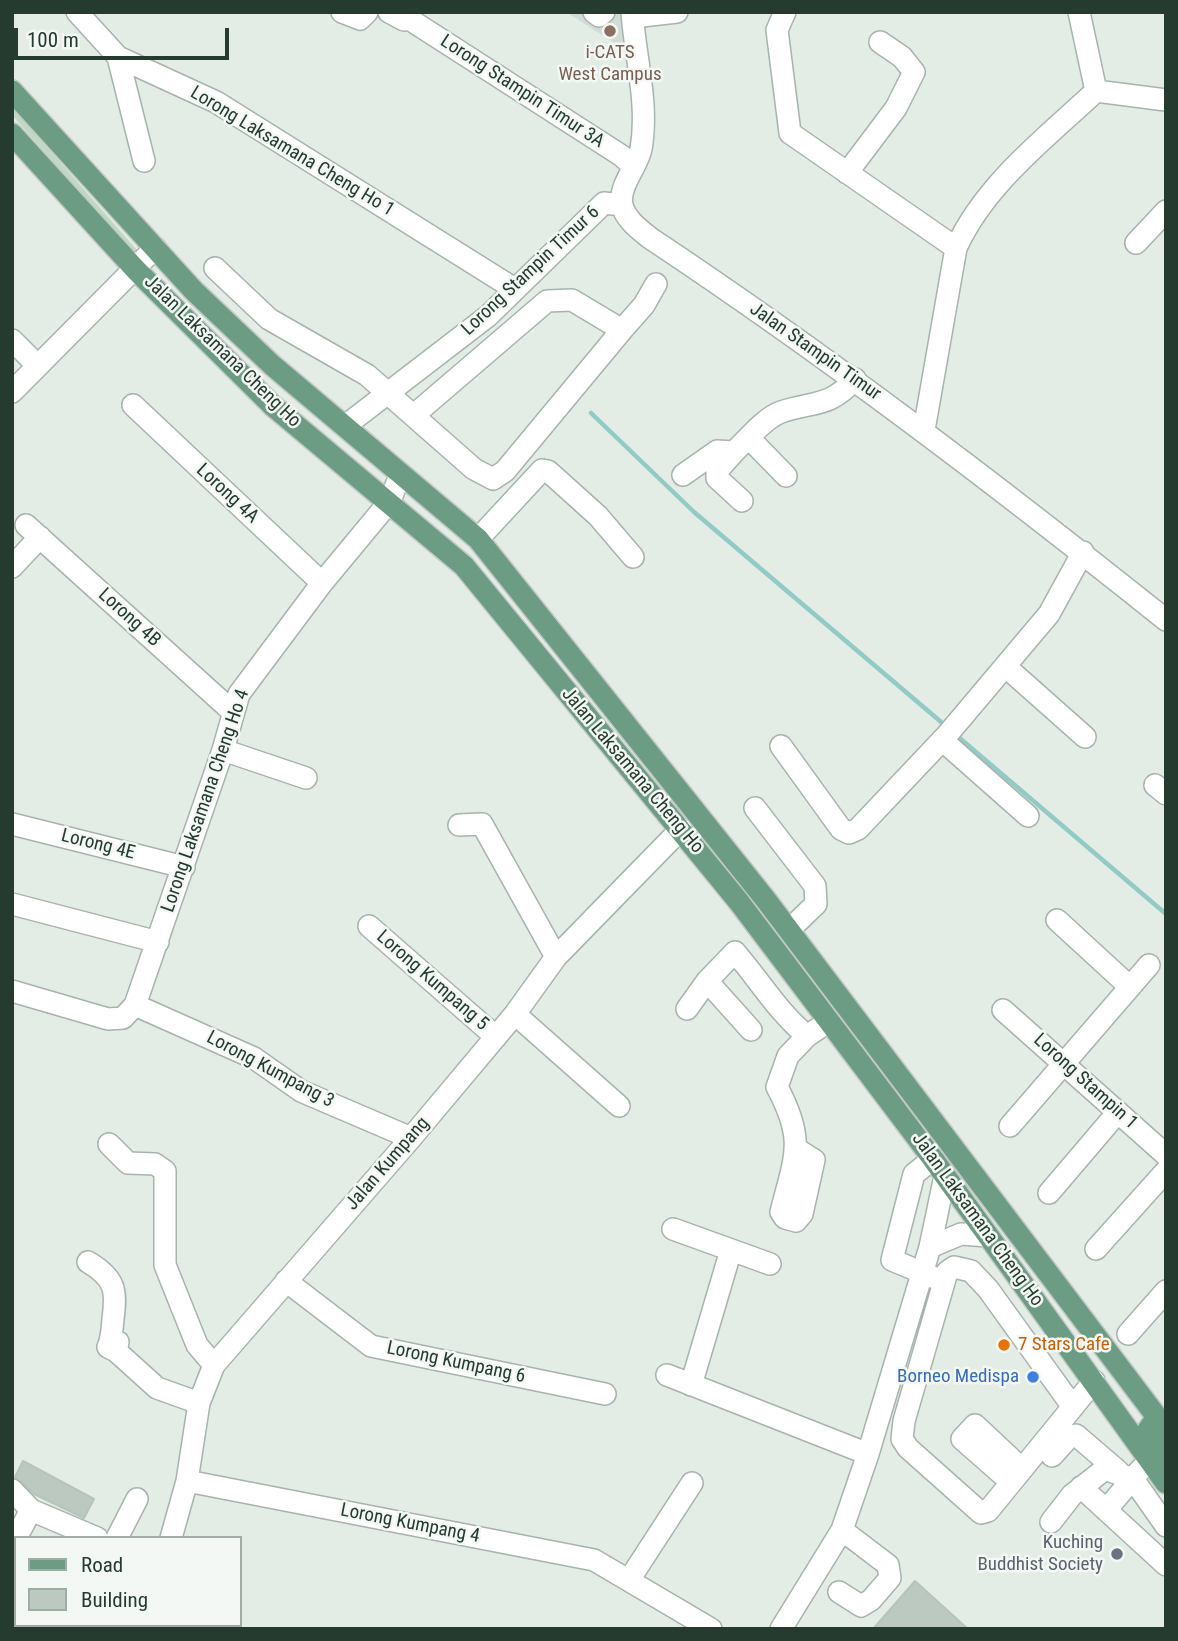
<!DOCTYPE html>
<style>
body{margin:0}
#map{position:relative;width:1178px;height:1641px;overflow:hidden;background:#e4ece6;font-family:"Roboto Condensed",sans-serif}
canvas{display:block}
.frame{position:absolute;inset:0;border:14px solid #253b30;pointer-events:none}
.legend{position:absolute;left:14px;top:1536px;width:228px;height:91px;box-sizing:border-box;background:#f4f8f5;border:2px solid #a1aca6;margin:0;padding:9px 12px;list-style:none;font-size:21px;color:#253b30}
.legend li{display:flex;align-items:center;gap:14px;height:35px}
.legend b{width:35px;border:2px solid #a1aca6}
.scale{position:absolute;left:14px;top:28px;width:215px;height:32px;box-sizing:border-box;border:4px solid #253b30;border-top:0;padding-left:9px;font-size:21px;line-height:24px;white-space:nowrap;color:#253b30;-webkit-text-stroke:5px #f4f8f5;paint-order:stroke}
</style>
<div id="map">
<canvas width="1178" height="1641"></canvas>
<div class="frame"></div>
<ul class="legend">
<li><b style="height:9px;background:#6d9c85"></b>Road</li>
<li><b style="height:19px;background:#bcc9c1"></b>Building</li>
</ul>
<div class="scale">100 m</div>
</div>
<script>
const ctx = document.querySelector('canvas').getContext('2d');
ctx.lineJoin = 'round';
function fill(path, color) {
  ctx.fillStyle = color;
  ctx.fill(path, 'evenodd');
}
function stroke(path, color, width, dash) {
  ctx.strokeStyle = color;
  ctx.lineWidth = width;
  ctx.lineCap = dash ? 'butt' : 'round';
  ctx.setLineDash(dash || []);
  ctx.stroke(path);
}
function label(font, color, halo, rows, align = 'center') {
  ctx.font = font + ' "Roboto Condensed",sans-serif';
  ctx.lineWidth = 5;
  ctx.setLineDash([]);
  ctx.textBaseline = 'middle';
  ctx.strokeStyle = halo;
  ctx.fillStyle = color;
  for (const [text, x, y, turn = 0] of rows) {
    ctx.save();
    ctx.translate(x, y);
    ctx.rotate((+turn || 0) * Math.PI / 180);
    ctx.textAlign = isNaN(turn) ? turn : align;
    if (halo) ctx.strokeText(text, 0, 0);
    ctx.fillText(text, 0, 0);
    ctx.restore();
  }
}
fill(new Path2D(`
 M566,12H621L626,50Z`), '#d2dbd5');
fill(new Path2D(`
 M12,107L144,258L139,260L12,115Z`), '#bfdac0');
stroke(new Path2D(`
 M591,413L694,512L947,727
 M956,735L1166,914`), '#92cac5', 4.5);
const building = new Path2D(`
 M23,1461L94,1499L84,1518L34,1494L15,1477Z
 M915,1581L968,1629H873Z`);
fill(building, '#bcc9c1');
stroke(building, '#b7c4bb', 2);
const minor = new Path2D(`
 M77,12L118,57L216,102L513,288
 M342,12L360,19L367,12
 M389,12L404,20L409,19L622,156L634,167
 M594,12L599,16L604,12
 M632,12C635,57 649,104 641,149C638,166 618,186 622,205C625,219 640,230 650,238C829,357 998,486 1166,620
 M785,12L777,30L790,133L956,248
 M1079,12L1096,91
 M633,17L677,12
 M118,57L144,161
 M1096,91L1166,100
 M847,173L896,108L914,72L902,57L880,42
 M1136,243L1166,211
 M215,268L269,319L367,375L474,469L493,479L505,471L622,330
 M12,340L37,365
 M12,392L155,248
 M133,405L322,583
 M414,415L547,301L572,300L622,330L644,305L656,284
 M345,426L488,316L604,203L622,205
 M924,430L956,248C985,184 1046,138 1096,91
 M749,438L786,476
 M734,452L717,471V478L742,501
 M683,475L717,451L734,452C746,441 764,418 781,412C814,401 829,408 855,379
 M26,525L233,712
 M478,539L542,470L548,471L598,516L633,557
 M12,567L40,537
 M1005,666L1085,737
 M942,740L1028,816
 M781,746L841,829L849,833L858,829L947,735L1049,614L1083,552
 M223,750L306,778
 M1155,785L1166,794
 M755,808L815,886L816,904L789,930
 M12,824L184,867
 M459,825L482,824L556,957
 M12,904L158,942
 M1057,920L1130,987
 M369,926L496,1037
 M707,981L751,1030
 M12,991L108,1019L123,1018L135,1005L223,750L239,694L322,583L390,501L400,475
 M135,1005L254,1058L301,1091L411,1138
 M687,1009L707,981L735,952C759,980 778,1012 807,1036L819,1028
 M1003,1010L1166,1155
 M515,1014L619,1106
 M1010,1126L1149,965
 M109,1144L128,1163L155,1164L165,1171V1265L197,1345L214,1365
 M798,1150L814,1160L802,1214L796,1221L785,1218L781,1212C795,1156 806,1141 777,1087L788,1056L807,1036
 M933,1159L914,1174L892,1260L935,1278
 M1049,1193L1118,1112
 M673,1229L770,1264
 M930,1247L961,1234L988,1236
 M1096,1249L1166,1171
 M88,1262C115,1278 117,1290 113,1319C112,1329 112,1338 108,1347L116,1351L118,1342L111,1341
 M286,1281L371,1346L605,1394
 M1128,1334L1166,1291
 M116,1351L157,1388L199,1403
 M667,1375L868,1454L842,1530L781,1629
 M691,1385L731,1250
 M1073,1407L988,1289L971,1271L954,1267L947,1272L904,1421L902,1439L908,1448L981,1513L988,1511L1094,1381
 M868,1454L930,1247L945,1176
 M1052,1456L1070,1436L1076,1435L1118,1471
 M187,1481L594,1560L711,1629
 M1011,1482L962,1439L975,1425L1022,1469
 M1081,1487L1166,1565
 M12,1490L31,1510L97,1538
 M1106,1510L1141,1469
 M1051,1522L1072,1495L1105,1469L1133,1479L1166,1526
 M117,1538L137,1499
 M171,1538L187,1481L199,1403L214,1365L411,1138L515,1014L556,957L681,829
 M15,1540L31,1510
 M629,1580L692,1483
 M839,1592L861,1606L871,1600L890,1578L888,1565L842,1530
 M12,1624L22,1629
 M89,1629L90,1625
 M153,1629L154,1625`);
const major = new Path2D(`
 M12,91L194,291L272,365L478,539L766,900L1166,1429
 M12,134L136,270L273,406L464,566L739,902L933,1159L1166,1483
 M1157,1417L1148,1430L1166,1459`);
stroke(minor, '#a7b3ac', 24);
stroke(major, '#c2c8c5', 24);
stroke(minor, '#fff', 21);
stroke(major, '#6d9c85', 21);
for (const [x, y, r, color] of [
 [610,31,7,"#8d6e63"],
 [1004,1345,7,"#e8710a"],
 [1033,1377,7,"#3f7fe0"],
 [1117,1554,7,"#6b7280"]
]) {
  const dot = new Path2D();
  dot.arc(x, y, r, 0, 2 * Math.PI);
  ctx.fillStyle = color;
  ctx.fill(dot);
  stroke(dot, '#f4f8f5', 2.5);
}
label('19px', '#785e54', '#f4f8f5', [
 ["i-CATS",610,53],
 ["West Campus",610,75]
]);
label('19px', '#253b30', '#f4f8f5', [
 ["Lorong Stampin Timur 3A",522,92,33],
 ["Lorong Laksamana Cheng Ho 1",292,152,31],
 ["Lorong Stampin Timur 6",531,271,-43],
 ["Jalan Laksamana Cheng Ho",222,352,44],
 ["Jalan Stampin Timur",815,352,35],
 ["Lorong 4A",227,494,43],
 ["Lorong 4B",129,618,42],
 ["Jalan Laksamana Cheng Ho",632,771,50],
 ["Lorong Laksamana Cheng Ho 4",206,801,-71],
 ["Lorong 4E",98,845,14],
 ["Lorong Kumpang 5",432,981,41],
 ["Lorong Kumpang 3",270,1070,28],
 ["Lorong Stampin 1",1085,1082,42],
 ["Jalan Kumpang",388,1164,-49],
 ["Jalan Laksamana Cheng Ho",977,1220,54],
 ["Lorong Kumpang 6",456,1363,12],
 ["Lorong Kumpang 4",410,1524,11]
]);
label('19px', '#c56008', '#f4f8f5', [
 ["7 Stars Cafe",1018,1345]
], 'left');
label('19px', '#366cbe', '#f4f8f5', [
 ["Borneo Medispa",1019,1377]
], 'right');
label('19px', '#5b616d', '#f4f8f5', [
 ["Kuching",1103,1543],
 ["Buddhist Society",1103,1565]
], 'right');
</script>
